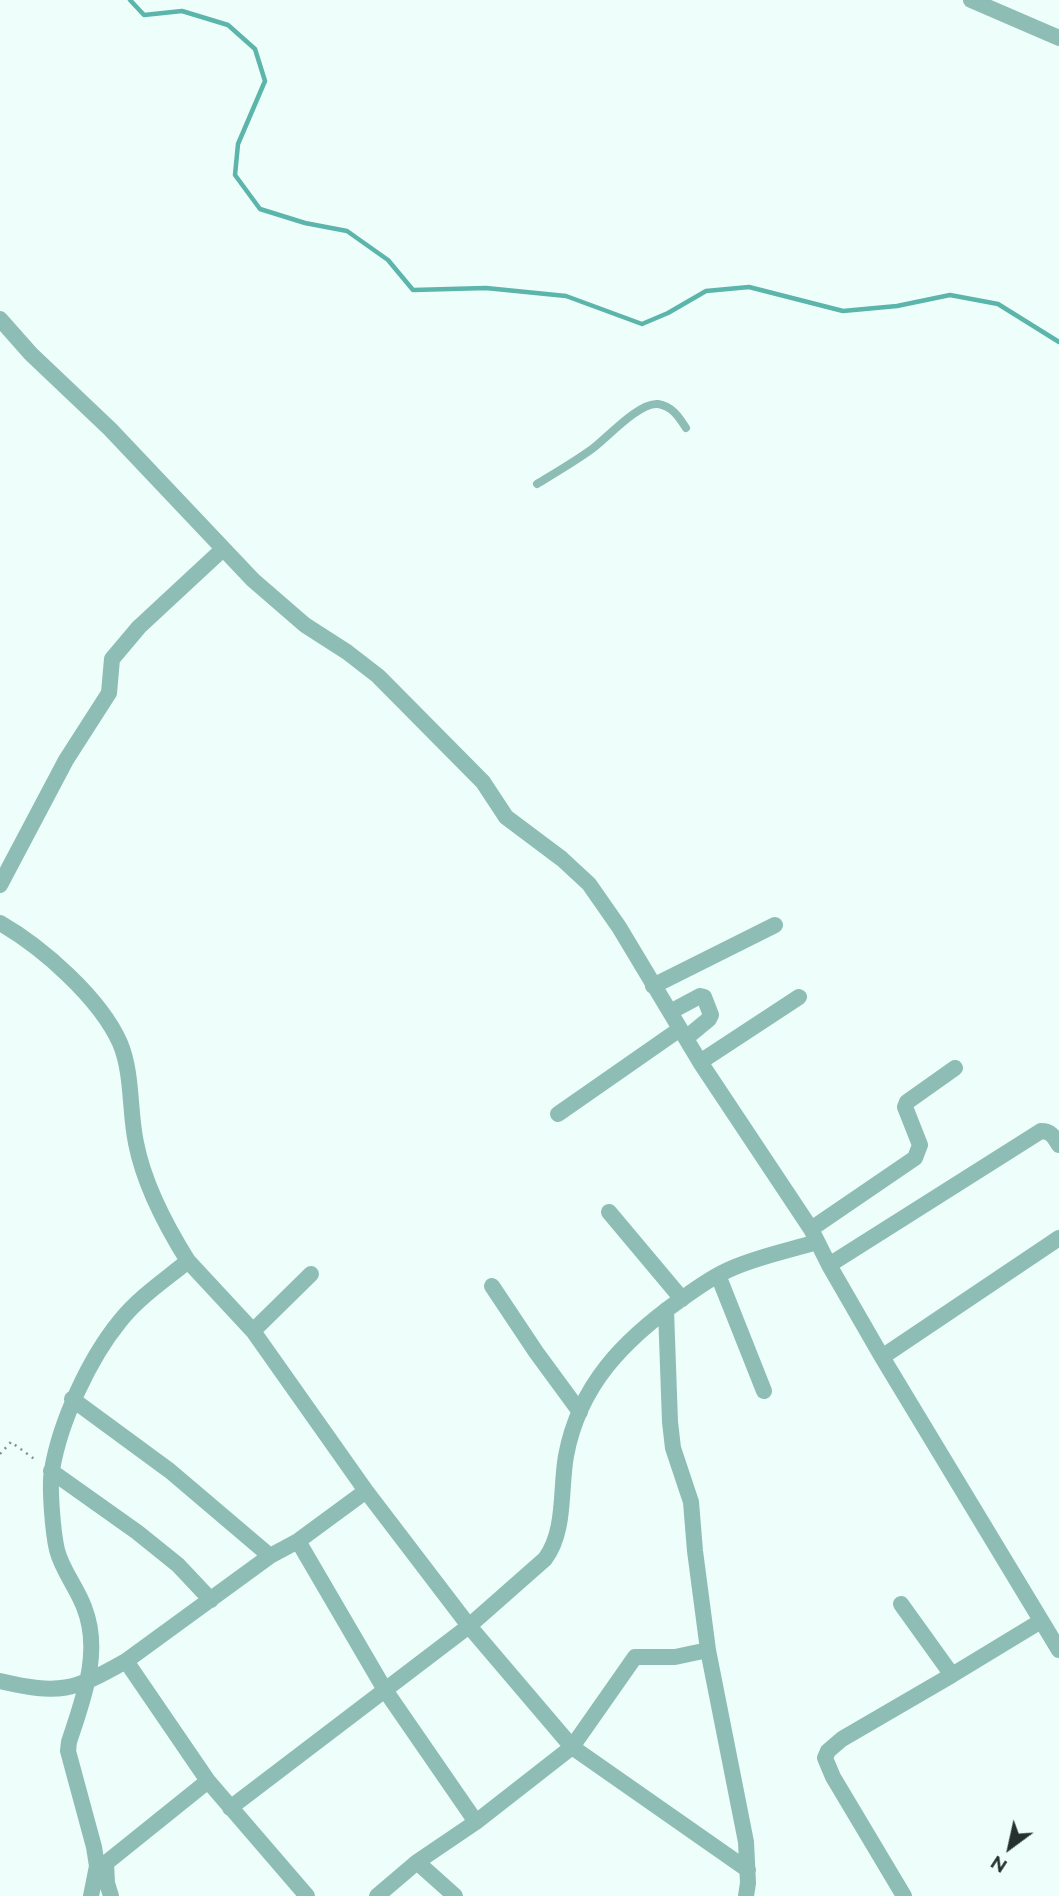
<!DOCTYPE html>
<style>
body{margin:0}
#map{position:relative;width:1059px;height:1896px;overflow:hidden;background:#edfefb;font-family:Raleway,sans-serif}
canvas{display:block}
.north{position:absolute;left:975px;top:1812px;width:70px;height:70px;-webkit-text-stroke:5px #edfefb;paint-order:stroke;rotate:213deg;font-size:19px;font-weight:700;line-height:28px;text-align:center;color:#25312f}
.north::after{content:'';display:block;margin:auto;width:24px;height:32px;background:#25312f;clip-path:polygon(50% 0,100% 100%,50% 72%,0 100%)}
</style>
<div id="map">
<canvas width="1059" height="1896"></canvas>
<div class="north">N</div>
</div>
<script>
const ctx = document.querySelector('canvas').getContext('2d');
ctx.lineJoin = 'round';
function stroke(path, color, width, dash) {
  ctx.strokeStyle = color;
  ctx.lineWidth = width;
  ctx.lineCap = dash ? 'butt' : 'round';
  ctx.setLineDash(dash || []);
  ctx.stroke(path);
}
stroke(new Path2D(`
 M130,0L144,15L182,11L228,25L255,49L265,81L238,144L235,175L260,209L305,223L347,231L388,260L413,290L486,288L566,296L642,324L668,313L706,291L749,287L843,311L897,306L950,295L998,304L1059,342`), '#5cb5aa', 4.5);
stroke(new Path2D(`
 M0,1454L11,1442L37,1461`), '#82908e', 2.5, [2, 5]);
stroke(new Path2D(`
 M537,484C555,473 574,462 592,449C607,438 639,402 658,404C672,406 679,417 686,428`), '#8ebdb5', 8);
stroke(new Path2D(`
 M971,0L1059,38
 M0,319L31,354L110,429L253,580L305,625L347,652L378,676L483,782L506,817L562,859L589,884L619,927L700,1062L811,1229L829,1265L882,1357L1059,1650
 M0,885L66,760L109,693L112,659L139,627L223,549
 M0,923C42,947 100,998 120,1043C133,1074 129,1110 136,1143C144,1184 166,1226 188,1261C165,1280 139,1297 120,1321C89,1359 60,1422 52,1470C49,1487 53,1533 57,1550C62,1570 77,1588 84,1607C102,1652 83,1699 69,1742L68,1751L94,1847L97,1866L91,1896
 M653,986L775,925
 M670,1012L700,996L704,997L711,1015L709,1019L686,1038
 M700,1062L799,997
 M558,1114L680,1029
 M609,1212L682,1299
 M811,1229L915,1158L920,1145L905,1107L907,1102L955,1068
 M188,1261L253,1331L366,1491L469,1626L572,1747L748,1870
 M829,1265L1041,1131C1051,1131 1054,1137 1059,1145
 M718,1275L764,1391
 M492,1286L536,1352L580,1412
 M666,1310L670,1422L673,1448L691,1502L695,1551L708,1650L746,1842L748,1883L746,1896
 M253,1331L311,1274
 M882,1357L1059,1238
 M72,1399L170,1471L270,1556
 M51,1471L137,1532L178,1565L211,1600
 M298,1541L366,1491
 M901,1604L952,1675L1041,1621
 M126,1661L270,1556L298,1541L385,1690L476,1822
 M0,1681C60,1695 73,1691 126,1661L208,1781L307,1896
 M230,1808L469,1626L545,1559C566,1531 560,1489 566,1456C579,1385 624,1340 680,1300C697,1288 715,1275 735,1267C761,1256 790,1250 817,1242
 M417,1862L455,1896
 M106,1863L107,1883L111,1896
 M97,1866L106,1863L208,1781
 M377,1896L417,1862L476,1822L572,1747L635,1657H675L708,1650
 M904,1896L833,1777L825,1758L828,1751L842,1739L952,1675`), '#8ebdb5', 16);
</script>
